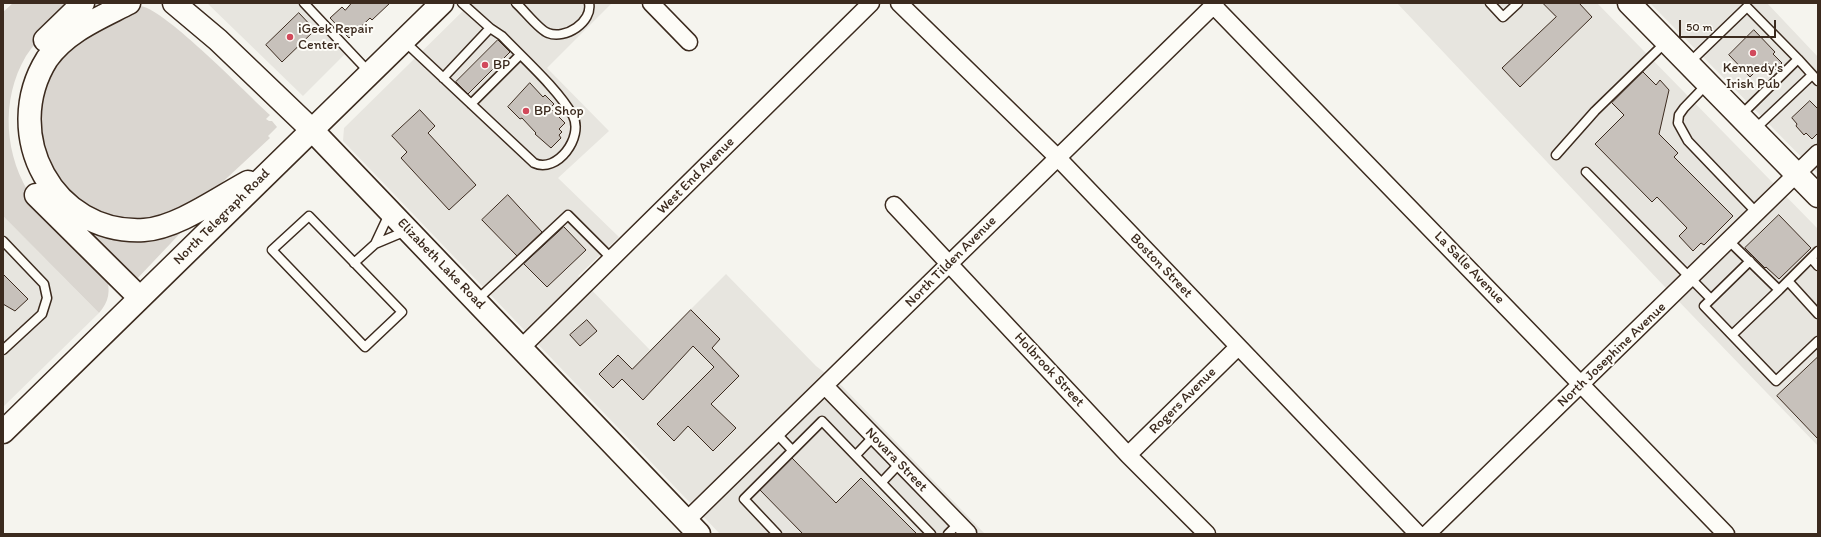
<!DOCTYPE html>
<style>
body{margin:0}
#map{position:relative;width:1821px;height:537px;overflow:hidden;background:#f5f4ee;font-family:Itim,sans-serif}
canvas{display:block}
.frame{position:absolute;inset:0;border:4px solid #3b2a1e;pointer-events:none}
.scale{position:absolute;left:1679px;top:20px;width:97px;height:18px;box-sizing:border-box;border:2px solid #3b2a1e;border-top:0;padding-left:5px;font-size:12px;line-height:14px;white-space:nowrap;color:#3b2a1e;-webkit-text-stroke:3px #fdfcf7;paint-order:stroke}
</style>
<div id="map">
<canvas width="1821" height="537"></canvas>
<div class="frame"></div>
<div class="scale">50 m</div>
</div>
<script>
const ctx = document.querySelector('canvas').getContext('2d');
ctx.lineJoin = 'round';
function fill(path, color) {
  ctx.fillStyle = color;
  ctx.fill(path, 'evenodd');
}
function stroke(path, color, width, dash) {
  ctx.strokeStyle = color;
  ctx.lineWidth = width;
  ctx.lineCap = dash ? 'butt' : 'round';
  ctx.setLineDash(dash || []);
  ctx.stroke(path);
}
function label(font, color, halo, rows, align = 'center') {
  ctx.font = font + ' Itim,sans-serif';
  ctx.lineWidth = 4;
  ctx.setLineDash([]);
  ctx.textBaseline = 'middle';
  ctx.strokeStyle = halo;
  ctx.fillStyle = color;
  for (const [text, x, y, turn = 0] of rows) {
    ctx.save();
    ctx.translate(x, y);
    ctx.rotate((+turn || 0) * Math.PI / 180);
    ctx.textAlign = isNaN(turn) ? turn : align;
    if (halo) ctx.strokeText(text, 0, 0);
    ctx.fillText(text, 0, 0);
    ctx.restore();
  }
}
fill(new Path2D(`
 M207,3H298L345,54L303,96Z
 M471,3H612L547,68L609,131L558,178L619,237L578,276L650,350L726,274L816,366L842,386L985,534H720L343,141L344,128Z
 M1397,3H1597L1818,229V446L1664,286Z
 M1650,3H1767L1818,57V174Z
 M3,216L99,313L3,407Z`), '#e7e5df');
fill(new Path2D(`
 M13,3H76C59,20 39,36 26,56C0,100 4,157 33,199C39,208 48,216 56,223C72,241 89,258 106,276C111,290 109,302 99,313L3,216V12Z
 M93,3H118C98,14 73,24 56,41C44,54 31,72 26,90C9,160 58,240 136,237C155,236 172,231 189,224L134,282L130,281C110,262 91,243 71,224C62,215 51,206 43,196C12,155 11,99 39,57C53,36 75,20 93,3Z
 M141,6C167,11 247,94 270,115L266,119L269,121H272L277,127L268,136L270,138L200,203L134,225L68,199L34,131L46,75L67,47Z`), '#dad6d0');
const building = new Path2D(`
 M352,3H390L372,20L370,18L349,38L330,18L342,7L345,10Z
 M1543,3H1579L1592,17L1520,87L1502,68L1556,17Z
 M299,13L315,30L282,62L266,45Z
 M1754,30L1775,52L1773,54L1782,63L1775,70L1766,61L1750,77L1729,55Z
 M498,40L510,52L468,94L456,82Z
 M1643,72L1656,85L1660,80L1669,90L1659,134L1678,153L1674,157L1733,216L1704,245L1701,243L1693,251L1679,236L1687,228L1657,197L1652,202L1595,144L1624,115L1612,103Z
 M530,83L543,97L545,95L554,104L550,108L565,123L559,129L562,132L559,135L561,138L551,148L535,134L536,133L522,118L520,119L508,107Z
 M1810,101L1818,109V133L1812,139L1806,133L1804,135L1796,126L1797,124L1792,118Z
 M420,110L435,126L428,133L476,185L449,210L401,158L407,152L392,136Z
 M508,195L542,232L517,256L482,220Z
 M1779,215L1811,248L1779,279L1766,267L1765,268L1745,248Z
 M564,227L586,250L547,287L524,264Z
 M3,274L28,299L15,311L3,304Z
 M691,310L720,339L712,348L739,376L711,404L736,428L713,451L688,426L674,441L657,424L714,367L693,346L643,400L622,379L613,388L599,374L618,355L632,369Z
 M587,320L597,331L580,346L570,335Z
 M1818,357V439L1777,396Z
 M792,458L836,503L861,478L917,534H803L760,490Z`);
fill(building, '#c7c1bb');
stroke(building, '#3b2a1e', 1);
const service = new Path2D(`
 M304,3L369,72
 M516,3C524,10 539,30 548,33C565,40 593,22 589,3
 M1490,3L1503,17L1518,3
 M404,41L534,163C557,174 584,137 573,116C559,90 523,58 502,36L490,28L462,3
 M1689,63L1747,7L1798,59
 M443,78L490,28
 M1707,84L1684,108L1679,115L1678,123L1688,141L1757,213
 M471,104L520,55
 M1740,116L1798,59L1818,81
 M1754,130L1812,75
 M1556,155L1595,111L1666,42
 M1586,172L1711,299
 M309,216L402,312L365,347L272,250Z
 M1728,240L1779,290L1818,251
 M3,241L44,284L47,298L42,314L3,350
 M375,244L390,212
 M1811,258L1818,266
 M1750,261L1704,306L1776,381L1818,341
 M354,263L375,244L406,231
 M1788,281L1818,314
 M477,300L568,215L612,259
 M1732,335L1779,290
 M776,433L792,450
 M856,455L874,436
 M882,482L900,463
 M777,534L744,499L822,421L931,534
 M948,534L958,524`);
const minor = new Path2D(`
 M651,3L689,42
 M899,3L1057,157L1418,534
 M1211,3L1726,534
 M894,205L1128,455L1207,534
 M521,348L871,3
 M825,386L968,533
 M1128,455L1238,347
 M686,521L1216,3
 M1427,534L1818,153`);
const secondary = new Path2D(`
 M174,3L218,40L312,130L699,534`);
const primary = new Path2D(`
 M129,3C100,18 67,31 47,59C0,134 53,235 144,230C177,228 218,198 248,182
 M45,40L83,3
 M36,195L140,298
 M3,432L442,3`);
const trunk = new Path2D(`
 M1629,3L1818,196`);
stroke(service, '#3b2a1e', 11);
stroke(minor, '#3b2a1e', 19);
stroke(secondary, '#3b2a1e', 25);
stroke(primary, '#3b2a1e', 25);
stroke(trunk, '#3b2a1e', 25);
stroke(service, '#fdfcf7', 8);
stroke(minor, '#fdfcf7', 16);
stroke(secondary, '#fdfcf7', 22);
stroke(primary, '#fdfcf7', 22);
stroke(trunk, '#fdfcf7', 22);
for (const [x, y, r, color] of [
 [290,37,4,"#d1495b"],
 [1753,53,4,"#d1495b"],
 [485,65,4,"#d1495b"],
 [526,111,4,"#d1495b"]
]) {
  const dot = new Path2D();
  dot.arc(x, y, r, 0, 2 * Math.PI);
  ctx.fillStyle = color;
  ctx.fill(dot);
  stroke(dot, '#fdfcf7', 1.5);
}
label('14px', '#3b2a1e', '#fdfcf7', [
 ["iGeek Repair",298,29],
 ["Center",298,45],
 ["BP",493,65],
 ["Kennedy's",1753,68,"center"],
 ["Irish Pub",1753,84,"center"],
 ["BP Shop",534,111]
], 'left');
label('14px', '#3b2a1e', '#fdfcf7', [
 ["West End Avenue",696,176,-45],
 ["North Telegraph Road",222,217,-45],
 ["North Tilden Avenue",951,262,-45],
 ["Elizabeth Lake Road",441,264,46],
 ["Boston Street",1161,266,46],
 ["La Salle Avenue",1469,268,46],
 ["North Josephine Avenue",1612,355,-44],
 ["Holbrook Street",1049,370,47],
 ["Rogers Avenue",1183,401,-45],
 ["Novara Street",896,460,46]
]);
</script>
